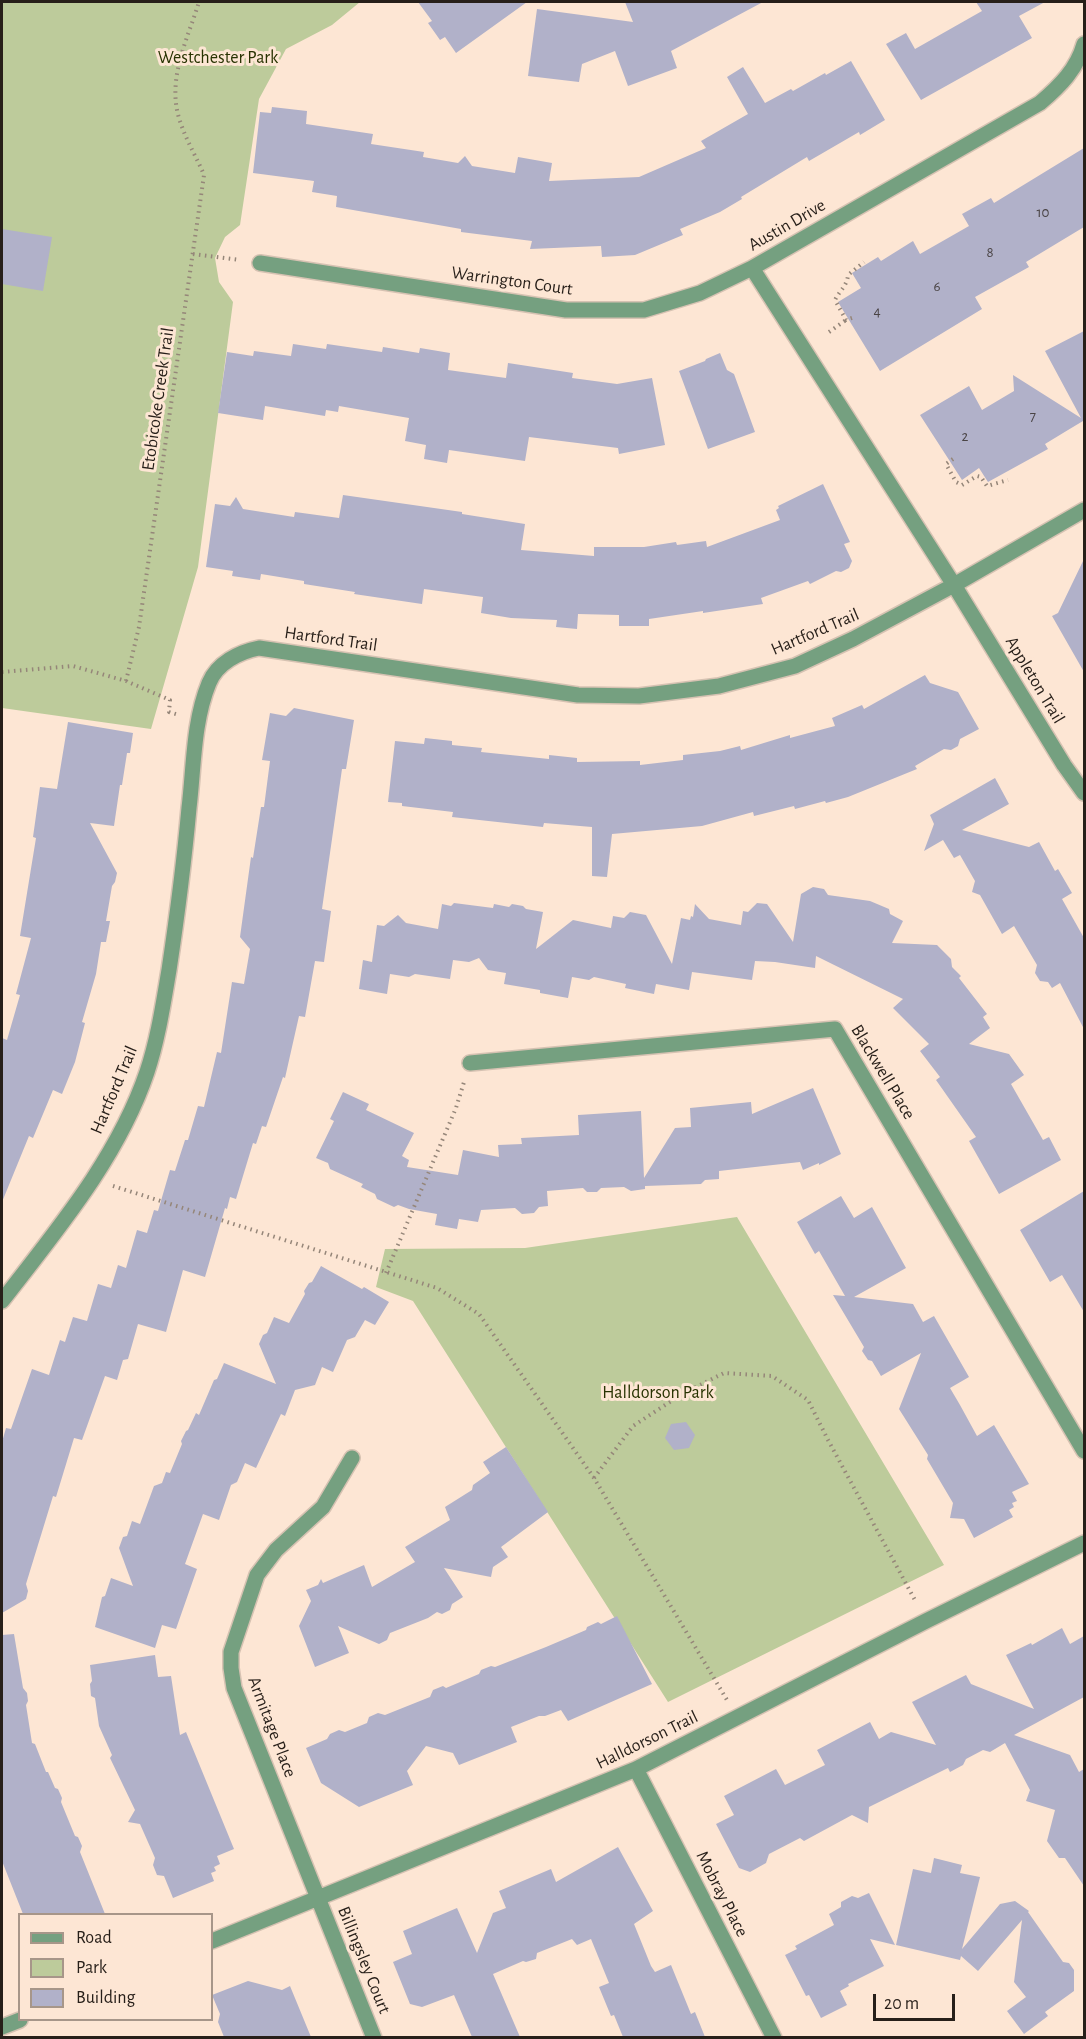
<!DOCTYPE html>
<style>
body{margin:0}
#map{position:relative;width:1086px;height:2039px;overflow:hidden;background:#fde6d4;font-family:"Alegreya Sans",sans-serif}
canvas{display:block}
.frame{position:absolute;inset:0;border:3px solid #271f19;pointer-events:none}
.legend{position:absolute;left:18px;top:1913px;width:195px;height:108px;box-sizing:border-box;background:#fde6d4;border:2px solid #a79689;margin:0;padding:8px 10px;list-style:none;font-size:18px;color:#271f19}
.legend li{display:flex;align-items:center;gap:12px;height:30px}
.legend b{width:30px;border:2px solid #a79689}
.scale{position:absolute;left:873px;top:1994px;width:82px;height:27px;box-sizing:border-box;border:3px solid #271f19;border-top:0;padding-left:8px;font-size:18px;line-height:21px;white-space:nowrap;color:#271f19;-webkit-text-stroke:4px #fde6d4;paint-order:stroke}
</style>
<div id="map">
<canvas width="1086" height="2039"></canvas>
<div class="frame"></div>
<ul class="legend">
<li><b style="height:8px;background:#75a080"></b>Road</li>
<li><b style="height:16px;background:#bdcb9b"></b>Park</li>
<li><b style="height:16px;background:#b1b1c9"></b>Building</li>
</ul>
<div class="scale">20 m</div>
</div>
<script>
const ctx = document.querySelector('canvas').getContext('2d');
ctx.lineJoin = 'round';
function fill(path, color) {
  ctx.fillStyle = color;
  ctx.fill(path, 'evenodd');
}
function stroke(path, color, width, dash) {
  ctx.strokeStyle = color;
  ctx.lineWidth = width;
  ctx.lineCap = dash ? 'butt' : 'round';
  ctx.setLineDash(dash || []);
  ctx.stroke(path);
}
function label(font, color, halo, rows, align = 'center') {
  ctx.font = font + ' "Alegreya Sans",sans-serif';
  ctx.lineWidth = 6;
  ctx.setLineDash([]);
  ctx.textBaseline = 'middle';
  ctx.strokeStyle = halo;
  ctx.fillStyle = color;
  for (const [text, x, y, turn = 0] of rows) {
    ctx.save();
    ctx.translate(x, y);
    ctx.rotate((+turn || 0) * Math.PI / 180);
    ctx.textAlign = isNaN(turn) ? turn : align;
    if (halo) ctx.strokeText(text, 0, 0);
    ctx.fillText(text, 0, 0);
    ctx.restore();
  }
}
fill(new Path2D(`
 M2,2H360L332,25L286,49L259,99L240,225L225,237L215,258L219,282L233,302L198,567L151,729L2,708Z
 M737,1217L944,1565L668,1702L413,1301L376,1287L385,1249L525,1248Z`), '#bdcb9b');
fill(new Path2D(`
 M418,2H527L456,53L445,37L440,40L428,23L432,21Z
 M625,2H763L671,51L677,68L628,86L615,51L582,64L579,82L528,76L537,9L633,22Z
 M976,2H1045L1019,16L1032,38L921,100L886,44L906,33L915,49L982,11Z
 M851,61L885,120L860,135L859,132L809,161L807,157L741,197L742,199L720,212L680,229L683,235L635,255L602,257L601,246L530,249L532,241L461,232V229L336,207L337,196L312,192L314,181L253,173L260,112L271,113L272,107L307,111L306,124L373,134L371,144L424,152L423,157L458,163L465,156L472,166L515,173L518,157L552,163L549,181L639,177L706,148L701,141L748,114L727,77L743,67L765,103L791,89L793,91L825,73L826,75Z
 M1084,148V227L1026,262L1029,267L975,297L982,309L880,371L838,302L861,288L852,273L878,257L881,261L913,241L920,254L969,226L962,214L991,198L994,203Z
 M2,229L52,237L43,291L2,284Z
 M1084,331V424L1083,421L1068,430L1045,444L1048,449L988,482L979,468L962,480L920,415L969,386L982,410L1014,391L1013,375L1081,418L1045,351Z
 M293,344L326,349L327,344L382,352L383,347L419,353L420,348L450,353L448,370L506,378L508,363L573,373L572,378L617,384L652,378L665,445L619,454L618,448L529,437L525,461L449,450L447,463L424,459L426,445L405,441L409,418L339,406L338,412L326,410L325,416L265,406L263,420L218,413L227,352L253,356L254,351L291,356Z
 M720,353L727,370L734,374L755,432L708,449L679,371L705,361L706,359Z
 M823,484L850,542L844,544L852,561L849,568L841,572L836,571L810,584L808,581L761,598L763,604L703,613V611L649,619V626H619V615L578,614L577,629L556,627L557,620L511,618L481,613L483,597L424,589L422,604L354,594L355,592L304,584V581L261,574L260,580L232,576L233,571L206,567L215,504L230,506L236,497L243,509L294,517L295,512L339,518L343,495L462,512V514L525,524L521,550L594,556V547H644L676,542L677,545L706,541L707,547L780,520L776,510L779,508L778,506Z
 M1084,559V672L1052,616L1058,613Z
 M925,675L930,683L958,692L979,729L960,739L958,746L951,750L944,749L915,766L917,769L848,797L826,803L825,801L795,809L794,806L754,816L753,812L702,826L612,834L607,877L592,876V827L544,823L543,827L452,817L453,812L402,806V803L388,802L395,741L424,744L425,738L452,741V745L482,748L481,752L549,759V755L577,758V762L640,761V765L683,760V755L720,751L740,746L741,750L790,735V738L835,726L832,718L862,705L864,709Z
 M294,708L354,720L346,769H342L322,909L331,911L324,962L315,961L305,1017L299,1016L285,1078L283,1077L266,1127L262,1126L256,1144L253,1143L236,1199L230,1197L227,1209L225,1208L205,1277L183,1270L166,1332L138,1324L128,1359L123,1360L117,1380L105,1376L82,1440L74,1438L56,1497L53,1496L26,1584L28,1591L26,1599L2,1613V1442L6,1428L11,1429L32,1369L49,1375L60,1340L65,1342L73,1317L87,1321L98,1284L111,1288L118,1265L126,1268L137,1230L147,1233L154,1210L158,1211L170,1170L175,1171L185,1140H188L198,1106L204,1107L217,1052L221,1053L232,982L244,984L250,949L240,937L251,857L253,858L261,807H264L270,761L262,760L270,713L286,716Z
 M68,722L133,733L130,753H127L122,785H120L114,826L90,823L117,873L115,882L112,886L106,921H110L106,942H101L96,974L82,1022L85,1023L75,1062L62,1094L53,1090L33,1138L29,1136L2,1202V1038L7,1040L20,995L16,994L31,938L20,936L36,838L33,837L40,787L57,789Z
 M995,778L1009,804L962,830L1029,847L1039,842L1055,871L1058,869L1072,893L1062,899L1084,938V1029L1060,983L1052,988L1048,982L1040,981L1035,973L1037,965L1014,926L1002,934L980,895L972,892L975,881L960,855L954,858L943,840L924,851L934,824L930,815Z
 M813,887L824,889L828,895L870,901L889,909L890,914L903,921L892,943L937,945L951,959L952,967L961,976L959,978L987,1014L983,1017L990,1028L969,1044L1009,1054L1024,1075L1011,1084L1043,1140L1049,1137L1061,1160L999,1194L969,1141L976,1137L936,1080L940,1077L920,1051L929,1044L893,1008L903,999L816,956L815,968L775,962L755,961L752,980L692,972L689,990L656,984L654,994L625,988L626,984L594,977L589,980L572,977L568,998L540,993V990L504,984L506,973L488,970L479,958L469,962L453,960L450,979L415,974L409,977L390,974L387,994L359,989L363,960L372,962L377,925L384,926L398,915L406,923L438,929L442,904L451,906L454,903L493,908L494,904L509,907L512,904L523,906L526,909L543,912L536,949L573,920L611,928L613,916L624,918L630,912L646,915L672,964L681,918L690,920L691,916L693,917L695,904L709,919L741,925L743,911L748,912L757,903L767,904L793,942L801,894Z
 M813,1088L841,1154L819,1165V1163L803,1170L800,1162L719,1171V1179L705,1180L701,1184L645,1186V1189L631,1191L624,1187L601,1188L597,1192H587L583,1188L547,1191L548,1206L539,1207L534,1213L522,1214L515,1208L481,1210L478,1222L459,1219L457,1229L435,1225L437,1214L409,1209L398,1205L394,1207L377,1199L375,1194L361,1187L363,1184L330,1169L328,1163L316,1158L334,1121L330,1119L343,1092L369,1104L366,1110L414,1133L402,1156L409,1160L407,1167L458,1175L463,1150L499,1157L498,1145L522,1144L521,1138L579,1135L578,1115L641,1111L644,1178L675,1128L691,1127L690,1108L751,1102L752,1114Z
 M1084,1191V1312L1062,1275L1050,1282L1020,1230Z
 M841,1196L854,1218L872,1207L906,1268L854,1297L913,1304L923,1322L934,1316L969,1377L950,1388L960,1405L977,1436L994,1425L1029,1484L1012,1492L1017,1501L1012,1503L1014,1507L1009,1510L1013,1517L974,1538L964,1519L950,1518L953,1503L927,1459L928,1455L899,1409L921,1353L881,1376L872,1361L868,1360L862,1351L864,1347L833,1295L845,1296L819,1251L815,1254L797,1222Z
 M321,1266L362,1289L364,1287L389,1302L375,1325L365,1320L355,1337L347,1340L333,1372L322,1367L315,1385L295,1390L285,1416L281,1414L256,1468L245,1463L237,1482L231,1485L219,1520L203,1514L185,1564L197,1569L176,1629L162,1625L155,1648L95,1627L102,1597L105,1596L111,1578L133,1586L119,1548L123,1537L127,1536L132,1521L140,1524L154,1486L162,1483L166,1472L170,1473L182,1444L181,1441L186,1431L188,1430L196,1413L199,1415L214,1380L217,1379L224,1363L276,1384L259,1344L263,1335L267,1333L274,1317L289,1323L305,1294L304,1291L309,1283L312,1282Z
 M686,1422L695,1435L689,1448L674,1450L665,1438L671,1424Z
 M506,1447L548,1512L501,1547L508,1557L493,1567L491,1577L444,1568L463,1597L452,1604L450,1610L442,1614L437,1612L428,1618L390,1633L387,1640L379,1644L338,1626L349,1653L315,1667L299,1626L311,1601L306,1590L318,1585L321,1579L323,1583L364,1565L372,1587L415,1562L405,1547L450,1520L445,1507L472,1490L473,1485L490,1473L483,1462Z
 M617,1616L652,1684L568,1721L561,1710L545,1716H539L511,1727L517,1742L459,1765L453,1753L426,1746L407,1771L413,1785L359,1807L321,1783L306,1748L327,1739L330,1734L339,1730L345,1732L367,1723L369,1717L378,1713L385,1715L430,1697L433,1690L443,1686L446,1688L479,1674L481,1670L491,1666L495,1667L546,1647L586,1630L587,1627L598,1622L601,1624Z
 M1062,1628L1070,1644L1084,1636V1697L1014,1735L1070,1755L1079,1772L1084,1769V1886L1065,1858H1059L1047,1841L1055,1810L1026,1801L1030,1790L1005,1743L990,1752L983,1750L966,1759L963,1765L950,1772L948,1768L869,1807L868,1823L852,1815L804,1841L800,1838L769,1854L766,1863L750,1872L739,1868L716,1824L734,1815L724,1796L776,1769L785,1785L825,1765L817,1750L870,1722L879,1739L891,1732L936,1745L912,1702L966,1675L971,1684L1034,1709L1006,1655L1031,1643L1032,1645Z
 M14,1634L23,1688L27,1693L28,1701L26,1705L32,1743L35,1744L46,1772H48L55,1788L58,1789L62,1798L61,1802L75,1836L78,1837L82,1846L80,1852L105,1914H23L2,1861V1635Z
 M155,1655L158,1677L171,1676L180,1735L186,1732L234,1849L217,1856L220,1864L214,1867L216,1871L211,1873L214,1881L173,1898L164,1876L157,1875L153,1865L155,1858L140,1824L128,1822L135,1810L110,1758L112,1755L99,1726L95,1698L91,1696L90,1684L92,1681L90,1665Z
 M618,1847L653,1911L634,1924L651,1966L655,1972L671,1965L691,2014L695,2012L705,2037H623L614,2015L611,2016L599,1987L609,1983L591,1939L577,1945L572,1939L537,1953L536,1959L526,1962L523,1961L493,1974L520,2037H472L454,1995L422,2007L410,2004L393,1962L412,1954L403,1931L457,1908L477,1953L493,1913L506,1908L499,1891L551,1869L556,1882Z
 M934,1858L962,1865L960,1873L980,1877L962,1949L1000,1904L1015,1901L1029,1911L1028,1912L1063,1962L1069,1963L1074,1970V1991L1045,2012L1048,2016L1024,2034L1007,2011L1026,1997L1014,1982L1022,1920L978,1971L961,1956L960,1960L896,1945L913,1869L931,1873Z
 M869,1893L895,1945L870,1939L884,1966L848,1984L849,1986L840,1991L847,2005L821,2018L809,1995L806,1996L785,1955L797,1949L795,1946L834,1925L829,1914L841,1907V1902L852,1896L858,1898Z
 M248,1981L282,1990L290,1986L311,2037H224L218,2022L220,2014L212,1995Z`), '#b1b1c9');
const minor = new Path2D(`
 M260,263L566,310H644L700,293L752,268L1040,103C1060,86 1077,69 1084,44
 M752,268L954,585L1064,765L1084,793
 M470,1063L835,1029L1084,1451
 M2,1301C56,1231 118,1158 147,1072C158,1039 163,1005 169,970C177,917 184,863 189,808C194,767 193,722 209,683C217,663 239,652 259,648L578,695L639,696L719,686L795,666L853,639L954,585L1084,510
 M352,1458L323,1507L276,1550L257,1575L231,1652V1668L234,1688L374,2038
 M636,1769L774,2038
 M212,1941L636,1769L926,1621L1084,1543
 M2,2027L20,2020`);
stroke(minor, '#d6c2b2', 18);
stroke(new Path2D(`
 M193,254L240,260
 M852,318L846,320L835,300C840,290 847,286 848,275L864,262
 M829,332L846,320
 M953,459L946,464L956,482L962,485L977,476L981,477L987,486L1008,480
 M2,672L73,666L126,681L170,700L169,712L179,715
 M126,681L139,627L204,175C197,158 187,142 181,124C165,82 187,41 199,2
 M113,1186L437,1288L479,1314L594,1478L727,1700
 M386,1273L456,1108L464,1082
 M594,1478L633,1426L682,1394L724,1373L772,1376L808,1400L828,1440L916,1602`), '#958679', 4, [1.5, 4.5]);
stroke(minor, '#75a080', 15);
label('15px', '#4a4445', null, [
 ["10",1043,212],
 ["8",990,252],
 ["6",937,286],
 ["4",877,311],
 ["7",1033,416],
 ["2",965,436]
]);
label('18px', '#283302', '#fde6d4', [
 ["Westchester Park",218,58],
 ["Halldorson Park",658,1393]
]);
label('18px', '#271f19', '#fde6d4', [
 ["Austin Drive",787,225,-30],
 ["Warrington Court",512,281,8],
 ["Etobicoke Creek Trail",158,399,-82],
 ["Hartford Trail",815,632,-23],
 ["Hartford Trail",331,639,8],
 ["Appleton Trail",1035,680,59],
 ["Blackwell Place",883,1072,59],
 ["Hartford Trail",114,1090,-67],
 ["Armitage Place",272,1727,69],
 ["Halldorson Trail",647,1740,-26],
 ["Mobray Place",722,1894,63],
 ["Billingsley Court",364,1960,68]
]);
</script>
